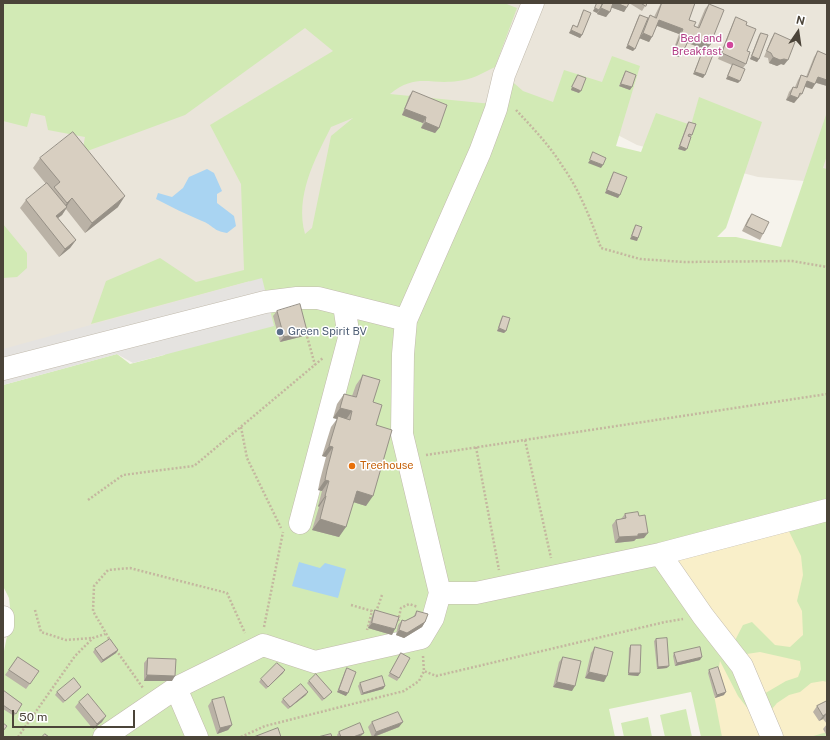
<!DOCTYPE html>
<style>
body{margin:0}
#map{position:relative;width:830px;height:740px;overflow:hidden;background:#f6f3ec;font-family:"Public Sans",sans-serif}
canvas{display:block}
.frame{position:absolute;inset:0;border:4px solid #4b4439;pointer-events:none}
.north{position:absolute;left:778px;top:12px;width:40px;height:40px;-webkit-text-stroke:3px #fff;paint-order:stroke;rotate:13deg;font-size:11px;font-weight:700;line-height:16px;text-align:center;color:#4b4439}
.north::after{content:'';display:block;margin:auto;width:14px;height:18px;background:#4b4439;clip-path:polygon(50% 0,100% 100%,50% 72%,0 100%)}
.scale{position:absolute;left:12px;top:710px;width:123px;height:18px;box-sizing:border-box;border:2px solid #4b4439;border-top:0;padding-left:5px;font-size:12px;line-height:14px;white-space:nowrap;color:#4b4439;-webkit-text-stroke:3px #fff;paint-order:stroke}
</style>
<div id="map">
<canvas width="830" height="740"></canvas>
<div class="frame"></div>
<div class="north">N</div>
<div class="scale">50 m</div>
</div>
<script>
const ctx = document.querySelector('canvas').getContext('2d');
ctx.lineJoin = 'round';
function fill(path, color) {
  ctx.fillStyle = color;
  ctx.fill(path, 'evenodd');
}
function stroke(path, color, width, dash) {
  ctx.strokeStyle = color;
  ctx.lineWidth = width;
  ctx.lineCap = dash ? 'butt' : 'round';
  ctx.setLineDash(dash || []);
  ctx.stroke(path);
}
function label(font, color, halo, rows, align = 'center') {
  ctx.font = font + ' "Public Sans",sans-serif';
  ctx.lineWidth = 3;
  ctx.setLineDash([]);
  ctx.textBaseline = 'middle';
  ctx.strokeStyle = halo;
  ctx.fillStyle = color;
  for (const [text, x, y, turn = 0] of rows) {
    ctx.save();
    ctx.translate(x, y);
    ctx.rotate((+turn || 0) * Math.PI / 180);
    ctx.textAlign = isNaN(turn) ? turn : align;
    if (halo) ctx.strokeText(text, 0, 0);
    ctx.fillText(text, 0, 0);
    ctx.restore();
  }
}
fill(new Path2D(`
 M3,3H827V183L758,177L637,145L577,114L339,308L3,375Z`), '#eae5da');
fill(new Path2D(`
 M3,3H504L517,8L495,67C483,73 471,80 458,81C429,85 416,73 390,94L492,104L507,77L523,91L553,102L564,70L602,82L612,56L640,66L616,146L641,152L656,113L691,125L699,97L762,122L726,228L717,237H736L781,247L827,112V155L823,168L827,169V737H701L691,692L609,709L615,737H3V656L11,616L9,598L3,586V385L117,354L130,364L164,355L250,281L91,324L106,281L160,258L196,282L244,270L241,184L210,125L333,51L305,28L185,115L82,153L85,137L48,130L45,116L31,113L27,127L3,121ZM353,118L331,136L312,228L305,234C295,196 314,161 331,127Z
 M3,224L27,253V268L17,277L3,278Z
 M686,709L692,737H665L660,715Z
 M648,717L652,737H624L621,723Z`), '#d2eab5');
fill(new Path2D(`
 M787,527L801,556L803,575L797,601L802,611L803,635L790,647L775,645L752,622L743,625L730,650L668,555Z
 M760,652L800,661L801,669L798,677L786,681L757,698L733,656Z
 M720,661L738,696L770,737H722L714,695Z
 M823,681L827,682V732L810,737H780L767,715L777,703L789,695L800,692L811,683Z`), '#f9efc9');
fill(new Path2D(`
 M262,278L274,326L133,363L117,354L3,385V349Z`), '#e5e3e0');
fill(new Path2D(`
 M207,169L214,173L222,191L217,194V203L234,216L236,226L227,233C213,231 213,225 202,221C186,214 171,207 156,199L158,193L172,197L183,188L189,177Z
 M299,562L320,568L325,563L346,569L338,598L292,586Z`), '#a9d4f2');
const minor = new Path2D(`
 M3,369L265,302L297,298H318L406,320
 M300,523L349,338L344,305
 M660,554L703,616L742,666L772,737
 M440,593H476L660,554L827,510
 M3,617V626
 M176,688L197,737
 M104,737L176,688L263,645L315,662L421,638L433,618L440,593L402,434L403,354L406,320L480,152L496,109L504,75L533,3`);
stroke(minor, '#c2bbae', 23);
stroke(new Path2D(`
 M516,110C533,128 550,146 563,167C580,191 591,220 601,248L640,259L684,262L792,261L827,267
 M305,329L315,365
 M241,427L247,458L281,528
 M525,440L551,558
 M476,447L499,570
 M426,455L827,394
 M88,500L123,475L194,466L323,358
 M351,605L372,611L367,630
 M35,610L41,632L66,640L92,638
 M376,612L382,595
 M398,621L401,608L409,604L418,607
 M264,627L283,532
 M111,642L93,611L94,586L108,570L130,568L227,593L245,633
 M116,650L143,688
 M423,656L424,671L436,676L665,622L683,619
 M18,737L75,656L93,638L105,634
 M241,737L265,726L404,691L419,681L424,671`), '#c4b79f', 2.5, [2, 2]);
stroke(minor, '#fff', 22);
fill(new Path2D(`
 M597,3H647L642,11L629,3L627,7L624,12L611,7L606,17L597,14V13L593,11Z
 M661,3H695L689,20L694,26L697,28L705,9L709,4L707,49L703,78L693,74L704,49L687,43L679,57L672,54L679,34L657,26L649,42L639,38L633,51L626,48L638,18L640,15L648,18L650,15L654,17Z
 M584,10L582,35L580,38L569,33L573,25L577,27L582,13Z
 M736,17L747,51L746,64L743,68L738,83L726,79L731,67L732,65L718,59L733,23Z
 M761,33L759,59L757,62L750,59L759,35Z
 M775,33L784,65L781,64L777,66L769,63L768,58L764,57L771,39Z
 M818,51L827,55V86L816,83L812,89L805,87L802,94L794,103L786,100L789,92L793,87H795L798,80L801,75L806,77L814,57Z
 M626,71L630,90L619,86L624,74Z
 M578,75L579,93L571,90L576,77Z
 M413,91L439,128L435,133L421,128L423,123L402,115L409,96Z
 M689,122L692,135L685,151L678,149L687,124Z
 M40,158L118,207L85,233L66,209L62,215L58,218L76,240L70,248L59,257L20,208L26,200L46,184L33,168Z
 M614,172L618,198L605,193L612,175Z
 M752,214L763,234L760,240L742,231L748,219Z
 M636,225L638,238L637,241L630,239L634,228Z
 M277,311L304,336L280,342L273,316Z
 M503,316L506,331L504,333L497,331L501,319Z
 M363,375L373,402L376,425L366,506L353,502L339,537L312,530L319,507L318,506L322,491L318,490L320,480L326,457L322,456L331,427L337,419L333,418L337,404L344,394L352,396L356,385Z
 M625,514L644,538L636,539L634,541L615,543L612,525L616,520L621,519Z
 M375,610L392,635L368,628L372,616Z
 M417,611L425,622L422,627L404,638L396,635L398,625L402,620L405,621L413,617Z
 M656,639L667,668L657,669L654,641Z
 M631,645L640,673L638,676L628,675L629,648Z
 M595,647L604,682L585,678L591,653Z
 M95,649L118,650L116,653L101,663L93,652Z
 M401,653L399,678L397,681L388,676Z
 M674,653L700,660L675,666L673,656Z
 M18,657L39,671L26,689L5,675Z
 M563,657L572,691L553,687L559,662Z
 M148,658L172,681H144V663Z
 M347,668L346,696L337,692L345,671Z
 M709,670L724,695L715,698L708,673Z
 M283,673L266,689L259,682L261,679Z
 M309,681L330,694L322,701L307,683Z
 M360,683L385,686L383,689L361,695L358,686Z
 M81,687L79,689L63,703L55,695L57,692Z
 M3,690L22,704L14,716L3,709Z
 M306,695L288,709L281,702L283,699Z
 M212,700L232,725L228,730L217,734L208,706Z
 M827,701V736L823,729L827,724L823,719L819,721L813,712L817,706Z
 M79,702L102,722L93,729L75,707Z
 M372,722L399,727L374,737H372L368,727Z
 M339,732L362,735L358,737H338L337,735Z`), '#bab2a6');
fill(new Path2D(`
 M613,3H617L627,7L624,12L610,7Z
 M595,8L599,10L597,13L593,11Z
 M601,8L610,12L606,17L597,14Z
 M659,20L683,29L679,34L655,25Z
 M571,30L582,35L580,38L569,33Z
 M643,33L652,37L649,42L639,38Z
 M690,37L710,45L706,50L686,42Z
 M628,45L635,49L633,51L626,48Z
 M675,49L683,52L679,57L672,54Z
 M752,56L759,59L757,62L750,59Z
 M773,57L784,59L788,60L784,65L781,64L777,66L769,63Z
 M695,72L705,75L703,78L693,74Z
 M728,76L740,81L738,83L726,79Z
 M818,77L827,80V86L814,82Z
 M807,81L815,84L812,89L804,86Z
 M621,84L632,87L630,90L619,86Z
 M572,87L581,91L579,93L571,90Z
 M790,95L798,98L794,103L786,100Z
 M405,109L426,117L423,123L402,115Z
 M425,122L439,128L435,133L421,128Z
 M680,146L687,149L685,151L678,149Z
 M590,160L603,165L601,168L588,163Z
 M607,190L620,195L618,198L605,193Z
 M125,196L118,207L85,233L92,223Z
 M72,198L65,209L67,207L62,215L50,224L56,216L60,212L67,203Z
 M632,236L638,238L637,241L630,239Z
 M76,240L70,248L59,257L65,249Z
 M499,328L506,331L504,333L497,331Z
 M307,331L304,336L280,342L284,337Z
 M340,408L352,411L345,421L338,416L337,419L333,418Z
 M329,446L333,447L326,457L322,456Z
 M325,480L329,481L322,491L318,490Z
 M357,491L373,496L366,506L350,501Z
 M325,496H326L319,507L318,506Z
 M320,519L346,527L339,537L312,530Z
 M648,533L644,538L636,539L634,541L615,543L619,537Z
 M425,622L422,627L404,638L396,635L399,630Z
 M372,623L395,629L392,635L368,628Z
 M118,650L116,653L101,663L103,660Z
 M702,657L700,660L675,666L677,663Z
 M669,666L667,668L657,669L658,667Z
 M285,670L283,673L266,689Z
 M589,672L607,676L604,682L585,678Z
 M629,673H640L638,676L628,675Z
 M147,675L175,676L172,681H144Z
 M557,682L575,686L572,691L553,687Z
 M385,686L383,689L361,695L363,693Z
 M339,690L348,693L346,696L337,692Z
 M308,692L306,695L288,709L290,707Z
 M726,692L724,695L715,698L717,695Z
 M827,713L823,719L819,721L823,716Z
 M106,716L102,722L93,729L97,724Z
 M403,722L399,727L373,737L376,732Z
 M232,725L228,730L217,734L220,728Z
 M364,733L362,735L358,737H353Z`), '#979187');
const building = new Path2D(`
 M597,3H603L599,10L595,8Z
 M603,3H613L610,12L601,8Z
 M617,3H629L627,7Z
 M641,3H647L646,6Z
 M662,3H695L689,20L696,22L694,26L699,28L709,4L724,10L710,45L690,37L683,52L675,49L683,29L659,20L652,37L643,33L650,15L656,18Z
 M584,10L591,13L582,35L571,30L573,25L577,27Z
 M640,15L648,18L635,49L628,45Z
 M736,17L747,22L746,25L756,29L747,51L750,52L746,64L722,53Z
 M761,33L768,35L759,59L752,56Z
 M775,33L795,42L788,60L784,59L780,60L773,57L771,53L767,51Z
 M704,48L714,52L705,75L695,72Z
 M818,51L827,55V80L818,77L815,84L807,81L802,94L800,93L798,98L790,95L793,87L797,88L801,75L807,77Z
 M733,64L745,69L740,81L728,76Z
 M626,71L636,75L632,87L621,84Z
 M578,75L586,78L581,91L572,87Z
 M413,91L447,105L439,128L425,122L426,117L405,109Z
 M689,122L696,124L692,135L689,134L688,136L691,137L687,149L680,146Z
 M73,132L125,196L92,223L72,198L67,203L54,187L60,182L40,158Z
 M593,152L606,158L603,165L590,160Z
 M614,172L627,177L620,195L607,190Z
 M47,183L67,207L56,216L76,240L65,249L26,200Z
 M752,214L769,222L763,234L746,226Z
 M636,225L642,227L638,238L632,236Z
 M300,304L307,331L284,337L277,311Z
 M503,316L510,318L506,331L499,328Z
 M363,375L380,380L373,402L382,405L376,425L392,430L373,496L357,491L346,527L320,519L326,496H325L329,481L325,480L327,470L333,447L329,446L338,416L350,420L352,411L340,408L344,394L356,397Z
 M638,512L639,516L645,515L648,533L638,534V536L619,537L616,520L626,518L625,514Z
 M375,610L399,617L395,629L372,623Z
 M417,611L428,614L425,622L407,633L399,630L402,620L405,621L415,616Z
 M667,638L669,666L658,667L656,639Z
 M110,639L118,650L103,660L95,649Z
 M631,645H641L640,673H629Z
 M595,647L613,652L607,676L589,672Z
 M700,647L702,657L677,663L674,653Z
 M401,653L410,658L399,678L390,673Z
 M18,657L39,671L30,684L9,670Z
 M563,657L581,661L575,686L557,682Z
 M148,658L176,659L175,676L147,675Z
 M277,663L285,670L268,687L261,679Z
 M718,667L726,692L717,695L709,670Z
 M347,668L356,672L348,693L339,690Z
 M316,674L332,692L324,699L309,681Z
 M382,676L385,686L363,693L360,683Z
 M74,678L81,687L65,701L57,692Z
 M301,684L308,692L290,707L283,699Z
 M3,690L22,704L16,714L3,705Z
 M88,694L106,716L97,724L79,702Z
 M224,697L232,725L220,728L212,700Z
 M827,701V713L823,716L817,706Z
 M398,712L403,722L376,732L372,722Z
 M3,723L7,726L3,731Z
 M360,723L364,733L353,737H341L339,732Z
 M278,728L281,737H254Z
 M45,734L49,737H42Z
 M331,734L332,737H318Z`);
fill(building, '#d8cfc1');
stroke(building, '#979187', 1);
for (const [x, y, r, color] of [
 [730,45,4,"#d1479c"],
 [280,332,4,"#5c6f8a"],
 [352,466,4,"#e8710a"]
]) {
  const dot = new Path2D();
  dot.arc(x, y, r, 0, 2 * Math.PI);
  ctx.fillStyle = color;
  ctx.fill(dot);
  stroke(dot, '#fff', 1.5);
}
label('11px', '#b23c85', '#fff', [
 ["Bed and",722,39],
 ["Breakfast",722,52]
], 'right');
label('11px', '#4e5e75', '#fff', [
 ["Green Spirit BV",288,332]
], 'left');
label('11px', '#c56008', '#fff', [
 ["Treehouse",360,466]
], 'left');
</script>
